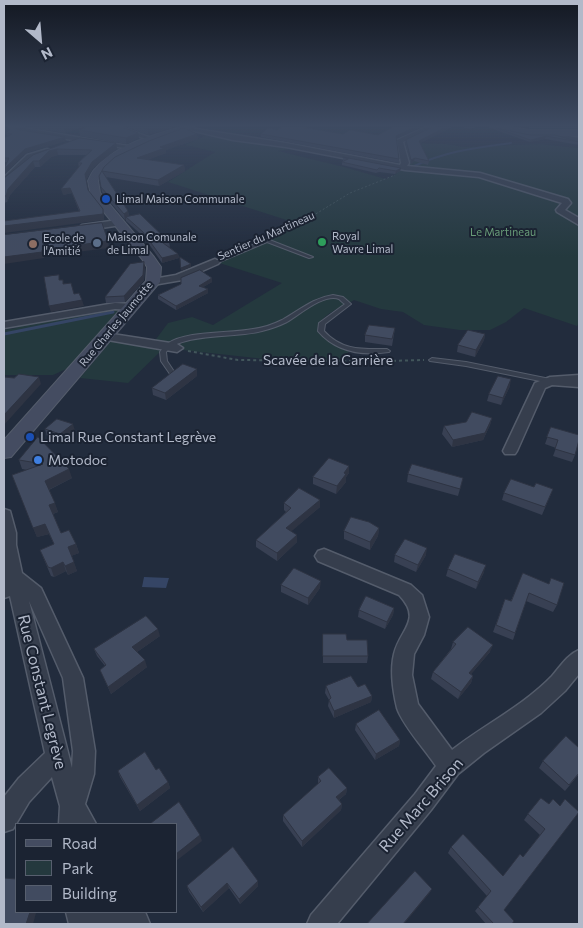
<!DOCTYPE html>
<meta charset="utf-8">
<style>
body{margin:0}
#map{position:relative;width:583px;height:928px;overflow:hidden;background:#222c3d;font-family:Commissioner,sans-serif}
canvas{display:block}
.frame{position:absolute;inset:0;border:5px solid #b2b9c9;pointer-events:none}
.legend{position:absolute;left:15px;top:823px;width:162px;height:90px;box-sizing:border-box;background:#1b2332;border:1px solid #575f6e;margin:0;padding:6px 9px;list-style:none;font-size:15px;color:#b2b9c9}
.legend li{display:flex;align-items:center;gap:10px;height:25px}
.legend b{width:25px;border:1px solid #575f6e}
.north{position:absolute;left:15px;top:15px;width:50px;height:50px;-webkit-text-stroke:4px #1b2332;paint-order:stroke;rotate:153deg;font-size:14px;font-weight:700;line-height:20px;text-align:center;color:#b2b9c9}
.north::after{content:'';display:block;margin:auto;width:18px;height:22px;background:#b2b9c9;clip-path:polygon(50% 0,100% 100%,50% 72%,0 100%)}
</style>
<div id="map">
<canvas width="583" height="928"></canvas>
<div class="frame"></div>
<ul class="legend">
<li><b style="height:6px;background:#444c61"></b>Road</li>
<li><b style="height:14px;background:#24393e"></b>Park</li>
<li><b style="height:14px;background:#414b60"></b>Building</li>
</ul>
<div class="north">N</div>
</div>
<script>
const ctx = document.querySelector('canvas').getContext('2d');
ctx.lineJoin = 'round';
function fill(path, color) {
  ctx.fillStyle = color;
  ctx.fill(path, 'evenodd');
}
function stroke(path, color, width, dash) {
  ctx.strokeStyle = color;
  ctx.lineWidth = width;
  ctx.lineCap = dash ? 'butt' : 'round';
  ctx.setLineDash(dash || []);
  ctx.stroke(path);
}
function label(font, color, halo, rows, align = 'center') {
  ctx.font = font + ' Commissioner,sans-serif';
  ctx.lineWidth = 4;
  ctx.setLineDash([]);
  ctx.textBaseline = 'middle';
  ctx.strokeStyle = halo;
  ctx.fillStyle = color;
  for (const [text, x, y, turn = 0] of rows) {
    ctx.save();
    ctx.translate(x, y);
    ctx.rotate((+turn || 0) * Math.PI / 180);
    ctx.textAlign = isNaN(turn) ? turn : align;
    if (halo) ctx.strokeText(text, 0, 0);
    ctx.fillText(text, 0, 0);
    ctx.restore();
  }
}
fill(new Path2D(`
 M209,134L297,148L278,151L344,167L386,179L395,175L404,165L399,143L447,144L464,147L538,144L579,148V323L577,326L524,308L506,322L490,330H460L424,325L403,312L381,309L354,300C341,308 322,313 318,328L322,334L349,350L345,361H283L164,348L128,383L80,378L112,340L151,346L168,323L192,317L213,325L282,283L213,261L299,224L168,182L215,152L185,145Z
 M116,308L123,310L75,365L53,375H4V330L16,328L23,324Z`), '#24393e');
fill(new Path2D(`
 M144,577L169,578L166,588L142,587Z`), '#354565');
stroke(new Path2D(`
 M412,167C446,151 474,148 511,143`), '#354565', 2);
stroke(new Path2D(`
 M4,334L113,312`), '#354565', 3);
const lane = new Path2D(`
 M267,239L313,257L309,258L267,242L217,263L213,262Z
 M333,295L343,297L351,304L325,324L324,331C342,351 362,349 387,349L390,351L389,352C363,356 336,352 318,331L319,323L345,304C343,303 340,300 339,299C324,293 299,315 287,322C279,326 270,329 262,331C238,338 180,333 166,352L167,361L175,373L174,374H170L161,361L160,352C162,349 164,346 167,344C187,330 229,334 253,329C263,328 274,324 282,320C300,310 313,298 333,295Z
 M432,358L466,362L550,379L553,381L550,383L466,366L430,361L429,360Z`);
const street = new Path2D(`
 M9,127H19L134,147L131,149L21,132Z
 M111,127H121L154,139L149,140Z
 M184,127L286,143L400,165L401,163L397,140L426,127H435L403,142L409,163L407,166L480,173L568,199L571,203L565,210L579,218V225L557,212L556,210L562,203L479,177L405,170L286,147L233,140L185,129Z
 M554,133L579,138V142L552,136V134Z
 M47,149L52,150L33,159L4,183V177L27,155Z
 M118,220L121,221V225L82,231L78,228L82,225Z
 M215,259L220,262L218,264L182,280L153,285L148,282L153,279L176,275Z
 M115,303L133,304L138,307L133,310L115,309L4,328V322Z
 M106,333L177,344L183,348L177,352L102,339L100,337Z
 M579,375V387L552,385L545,388L517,451L515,454H505L503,451L535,383L550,377Z
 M4,509L10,511L16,533V545L22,573L41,588L83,678L95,751L94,774L85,804L96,824H59L60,806L52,777L29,802L13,829L4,832V797L19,778L45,753L10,596L4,598L5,576ZM29,601L63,678L73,751L72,768Z
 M324,549L411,585L422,595L429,617L424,635L414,654L412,675L418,704L452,750C484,725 523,706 552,676C560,667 567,655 579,650V674L565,691L541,713L484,753L458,774L431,810L337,924H307L311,915L415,794L436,766C426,751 402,724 397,708C393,691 390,670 394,654C400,629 423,620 399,595L318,561L315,556L318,551Z
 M66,912H145L150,924H69Z`);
const secondary = new Path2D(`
 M181,127H195L149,144L115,161L103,171L98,181L100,193L154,257L161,267L160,282L11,457L4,458V440L146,281L147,267L142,259L91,196L88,181C90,177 92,171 96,168C115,145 153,135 181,127Z
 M490,127H510L530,130H579V136H530Z`);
stroke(lane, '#545c6b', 2);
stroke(street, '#545c6b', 3);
stroke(secondary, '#545c6b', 2);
stroke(new Path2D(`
 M272,233L314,215L350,193L395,175`), '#42565b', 1, [2, 2]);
stroke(new Path2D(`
 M188,351L238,360L359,361
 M387,361L424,360`), '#42565b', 2, [3, 3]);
fill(lane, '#363e4d');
fill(street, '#363e4d');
fill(secondary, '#444c61');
fill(new Path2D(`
 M23,127H83L65,133Z
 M127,127H172V128L148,135Z
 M393,127H421L396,139L399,159V163L261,137V134L277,130L343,134L378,135Z
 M433,127H452L420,143L429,161L428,165L414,161L411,164L405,143L406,140Z
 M461,127H476L470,129Z
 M529,127H579V128H529Z
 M496,128L530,135H555L579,141V145L545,139L530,142L495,130Z
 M20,130L66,141L26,153L4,174V169L7,162H4V138L7,136L6,133Z
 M79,130L138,133L139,138L126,144L80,136Z
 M197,134L198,139L166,150V153L147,160L184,165L185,171L159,186L106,177L128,211L129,216L169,242L170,247L168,246L178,254L179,258L162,263L144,237L126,221V220H125L102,192L99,176L115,157Z
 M80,138L116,143L117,149L93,168L86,180L88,191L103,209L104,220L79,211L72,193L63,195L79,167L78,163L86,155H58L51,157L40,167H35L10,195L7,202L4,203V178L33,155Z
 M343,157L401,168L400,171L395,174L379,172L376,173L342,165V162L343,161Z
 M145,267L144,280L125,302L106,303L105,297Z
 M212,278V282L203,287L208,293L176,310L158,299V295Z
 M395,328L392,346L365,342V335Z
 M485,334L484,340L475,357L457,352L458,345Z
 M197,376L166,400L153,395L152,388Z
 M510,386L501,405L487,401L489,394Z
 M492,418L490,425L483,440L452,447L442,434L444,426Z
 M551,427L575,455L572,462L553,456L556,448L545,444Z
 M45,429L75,431L62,441L47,436Z
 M38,437L72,478L49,490L58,512L53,514L61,533L76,544L79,553L71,556L77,571L68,575L66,571L54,577L51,576L40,550L54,544L49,534L37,537L12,475L27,470L22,469L19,460Z
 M349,466V473L346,477V482L336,494L313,484V477Z
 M408,474L463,478L458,496L407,482Z
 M534,487L553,489L542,515L502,500L504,493Z
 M284,503L320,507L291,531L297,542L277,561L256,547V540L286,512L284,510Z
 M379,528L378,536L370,550L344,539V531Z
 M395,555H426L416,572L394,562Z
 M448,569L484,572L476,589L446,576Z
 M523,573L557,605L553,612L526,601L513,640L493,632L505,599L511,601Z
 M281,585L320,588L308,605L281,592Z
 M394,608L393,615L385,629L358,617L359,610Z
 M323,634L347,640L368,656L367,663H323Z
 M160,636L137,652L147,667L111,694L100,670L105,666L97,656L94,649Z
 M453,642L490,652L471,674L473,676L471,683L458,699L431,679L433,672L451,649Z
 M326,686L358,687L372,696L371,702L334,718L328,706L329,700L325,693Z
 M356,724L400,740L399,746L375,760L355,730Z
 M543,761L579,774L565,791L539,768Z
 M118,771L168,782L170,788L140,811L120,777Z
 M318,777L347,788L346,794L339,800L342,804L341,810L302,847L283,821V815L318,784Z
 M549,804L560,806L504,910L512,924H486L475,911L487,896L448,853L451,847L503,876L523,857L540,835L524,820L528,814Z
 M233,847L258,886L240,904L229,888L203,912L189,892L187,886Z`), '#384053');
fill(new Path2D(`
 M64,127H83L65,133Z
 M154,127H172V128L148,135V129Z
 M415,127H421L395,139L396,136Z
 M446,127H452L418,144L419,141Z
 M138,133L139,138L126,144V138Z
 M197,134L198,139L166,150V153L138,163L137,158L160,147Z
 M546,136L545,139L530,142L531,140Z
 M65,137L66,141L26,153L4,174V169L25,149Z
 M116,143L117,149L93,168L86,180L85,174L92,162Z
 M57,149L58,155L51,157L40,167L39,161L49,151Z
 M415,158L414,161L411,164V160Z
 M33,161L35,167L10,195L7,202L6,196L8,189Z
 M184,165L185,171L159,186L158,180Z
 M401,168L400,171L395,174L396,171Z
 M70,188L72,193L63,195L61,189Z
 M103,209L104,220L4,233V226Z
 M128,211L129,217H126V220H125L124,214Z
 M108,241L109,248L44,256V258L4,264V257L42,250Z
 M178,254L179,258L162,263V258Z
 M144,262L145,267L144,280L125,302L124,296Z
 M191,264V267L181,271V268Z
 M212,278V282L200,289L199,286Z
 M208,289V293L176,310V306Z
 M82,300L84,306L51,312L49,306Z
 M485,334L484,340L475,357L476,350Z
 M197,369V376L166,400L165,393Z
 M39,377L41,384L4,425V415Z
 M511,379L510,386L501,405L503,398Z
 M492,418L490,425L483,440L452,447L453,440Z
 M73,424L75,431L62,441L60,434Z
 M349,466V473L346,477V482L336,494L337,486L344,473Z
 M69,469L72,478L48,490L45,481Z
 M320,500V507L286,536V528Z
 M55,503L58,512L52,514L49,505Z
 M45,524L49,534L37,537L33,528Z
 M379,528L378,536L370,550V542Z
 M297,535V542L277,561V553Z
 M76,544L79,553L71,556L68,547Z
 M427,548L426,555L416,572L418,565Z
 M63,562L66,571L54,577L51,568Z
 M74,562L77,571L68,575L65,566Z
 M486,565L484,572L476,589L478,582Z
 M321,581L320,588L308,605V598Z
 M394,608L393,615L385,629L387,622Z
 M158,629L160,636L134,654L132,647Z
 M493,645L490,652L466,680L469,673Z
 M145,660L147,667L111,694L108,687Z
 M473,676L471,683L458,699L461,692Z
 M372,696L371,702L334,718V711Z
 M400,740L399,746L375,760L376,754Z
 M168,782L170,788L140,811L137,805Z
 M347,788L346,794L335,803L336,797Z
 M342,804L341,810L302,847V841Z
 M200,835L202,841L176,861V854Z
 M258,881V886L240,904L239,899Z
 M227,883L229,888L203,912L201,907Z
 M432,889L429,894L404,924H403Z
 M30,912H34L36,913L33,924H26Z`), '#2e3443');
const building = new Path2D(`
 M12,127L20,130L65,137L25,149L4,169L9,158H4V138L12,134L6,133Z
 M87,127H122L138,133L126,138L79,130Z
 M142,127H154L148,129Z
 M283,127H301L343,134L350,130L378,135L393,127H415L396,136L399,159L261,134L268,128L277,130Z
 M433,127H446L419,141L429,161L415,158L411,160L406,140Z
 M184,128L197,134L160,147L165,148L137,158L184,165L158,180L102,171L128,211L124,214L101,187L99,176L104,167L115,157L149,141Z
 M496,128L530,135H555L579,142L546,136L531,140Z
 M80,138L116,143L92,162L85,174L88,190L103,209V214L4,226V221L80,211L70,188L61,189L82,163H78L92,150L57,149L49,151L39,161H33L8,189L6,196H4V178L33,155Z
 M343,157L401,168L396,171L379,168L377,170L342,162L348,159Z
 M140,214L169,242L155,237L178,254L162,258L143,232L126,217Z
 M102,223L108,241L42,250V252L4,257V235Z
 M180,257L191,264L181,268Z
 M144,262L143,275L124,296L105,297L130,264Z
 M200,270L212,278L199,286L208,289L176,306L158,295L181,284V278Z
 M59,275V280H63V284L71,283L74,294L79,293L82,300L49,306L44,277Z
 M369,325L395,328L392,339L365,335Z
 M468,330L485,334L476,350L458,345Z
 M183,364L197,369L165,393L152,388Z
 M19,374L39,377L4,415V391L5,390H4V377L14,378Z
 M498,376L511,379L503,398L489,394Z
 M472,412L492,418L485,433L453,440L444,426L466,422Z
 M57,419L73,424L60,434L45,429Z
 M551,427L579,435V440L575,455L555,449L558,440L547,437Z
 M38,437L69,469L45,481L55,503L49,505L61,533L69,530L76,544L68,547L74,562L65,566L63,562L51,568L48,567L40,550L54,544L45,524L33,528L12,475L43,464L19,460Z
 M329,458L349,466L344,473L346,474L337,486L313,477Z
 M412,464L463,478L460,489L408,474Z
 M511,479L534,487L536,483L553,489L545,507L504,493Z
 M299,488L320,500L286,528L297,535L277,553L256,540L291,508L284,503Z
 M351,517L369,522L379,528L370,542L344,531Z
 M405,539L427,548L418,565L395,555Z
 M455,554L486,565L478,582L448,569Z
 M294,568L321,581L308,598L281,585Z
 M523,573L549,584L551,578L564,583L557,605L529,593L515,633L496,625L505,599L511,601Z
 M366,596L394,608L387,622L359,610Z
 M146,616L158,629L132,647L145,660L108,687L100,670L106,665L94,649Z
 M468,627L493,645L469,673L473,676L461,692L433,672L456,644L453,642Z
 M323,634H346L347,640H367L368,656H323Z
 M351,676L358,687L365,684L372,696L334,711L329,700L331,698L326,686Z
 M379,710L400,740L376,754L356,724Z
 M566,736L579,748V773L569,785L543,761Z
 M145,752L156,770L159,768L168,782L137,805L118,771Z
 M329,768L347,788L336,797L342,804L302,841L283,815L321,781L318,777Z
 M541,798L549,804L553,799L560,806L565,799L579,812L504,910L514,921L512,924H494L478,907L491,891L451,847L463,834L503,876L520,854L523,857L545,829L528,814Z
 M179,802L200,835L176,854V824H150Z
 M233,847L258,881L239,899L227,883L201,907L187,886Z
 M415,871L432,889L403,924H367Z
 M4,878L16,879V912H30L26,924H4Z`);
fill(building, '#414b60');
stroke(building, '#2e3443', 1);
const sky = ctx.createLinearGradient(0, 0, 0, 257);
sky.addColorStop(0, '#131822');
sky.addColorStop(0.49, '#3e4b62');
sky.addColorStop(1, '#3e4b6200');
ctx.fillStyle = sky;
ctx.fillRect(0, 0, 583, 257);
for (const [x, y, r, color] of [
 [106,199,5,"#1a4fb4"],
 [322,242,5,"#2e9e5b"],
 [97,243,5,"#5c6f8a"],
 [33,244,5,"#8d6e63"],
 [30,437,5,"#1a4fb4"],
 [38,460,5,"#3f7fe0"]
]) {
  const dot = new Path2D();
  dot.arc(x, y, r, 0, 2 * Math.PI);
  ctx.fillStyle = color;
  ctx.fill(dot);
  stroke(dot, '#1b2332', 2);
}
label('11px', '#b2b9c9', '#1b2332', [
 ["Limal Maison Communale",116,199],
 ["Royal",332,236],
 ["Wavre Limal",332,249],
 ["Maison Comunale",107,237],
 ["de Limal",107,250],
 ["Ecole de",43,238],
 ["l'Amitié",43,251]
], 'left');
label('11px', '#689b78', '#1b2332', [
 ["Le Martineau",503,232]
]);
label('11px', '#b2b9c9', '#1b2332', [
 ["Sentier du Martineau",266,236,-24],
 ["Rue Charles Jaumotte",116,324,-50]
]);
label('14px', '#b2b9c9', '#1b2332', [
 ["Scavée de la Carrière",328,360]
]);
label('14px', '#b2b9c9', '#1b2332', [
 ["Limal Rue Constant Legrève",40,437],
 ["Motodoc",48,460]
], 'left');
label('16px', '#b2b9c9', '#1b2332', [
 ["Rue Constant Legrève",42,692,76],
 ["Rue Marc Brison",421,805,-49]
]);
</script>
